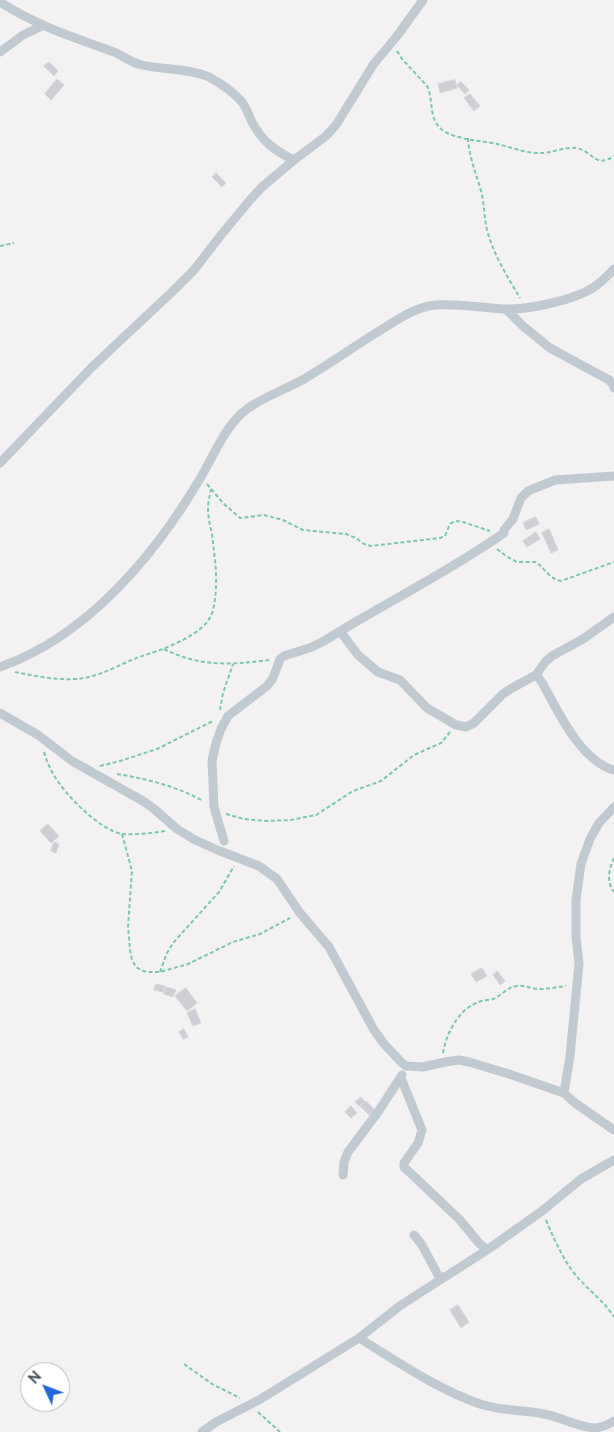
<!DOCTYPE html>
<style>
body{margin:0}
#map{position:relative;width:614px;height:1432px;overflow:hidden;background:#f3f1f1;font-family:Raleway,sans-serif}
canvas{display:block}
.north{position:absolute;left:20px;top:1362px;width:50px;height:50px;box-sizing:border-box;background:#fff;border:1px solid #b6babe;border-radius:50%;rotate:313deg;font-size:14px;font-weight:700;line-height:20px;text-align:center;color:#49525d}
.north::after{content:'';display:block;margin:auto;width:18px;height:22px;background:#2467d9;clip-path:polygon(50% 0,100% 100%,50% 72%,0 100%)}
</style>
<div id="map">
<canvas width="614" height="1432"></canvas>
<div class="north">N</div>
</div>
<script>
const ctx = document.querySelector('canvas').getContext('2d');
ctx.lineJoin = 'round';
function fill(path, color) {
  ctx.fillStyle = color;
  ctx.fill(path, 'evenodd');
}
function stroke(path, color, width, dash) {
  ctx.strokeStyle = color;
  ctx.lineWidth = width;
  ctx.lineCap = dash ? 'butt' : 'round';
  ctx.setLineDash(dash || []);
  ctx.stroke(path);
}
const building = new Path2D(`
 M49,62L58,71L54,76L44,66Z
 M57,79L64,85L51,100L45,94Z
 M455,80L457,88L440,93L438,84Z
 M461,82L469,90L465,94L457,85Z
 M470,94L480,106L474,111L464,98Z
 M216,173L226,183L222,187L212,177Z
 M536,517L539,524L526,530L523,523Z
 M549,529L558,550L551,553L542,533Z
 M536,532L540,539L527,547L523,541Z
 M48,824L59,836L51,843L40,831Z
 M54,842L59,844L56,853L51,851Z
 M482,968L487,976L476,982L471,974Z
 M497,971L505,981L500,985L493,975Z
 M156,984L165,986L163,992L154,990Z
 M166,987L176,990L173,997L164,994Z
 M186,988L197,1003L187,1011L175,996Z
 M195,1009L201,1023L193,1026L187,1013Z
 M184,1029L188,1037L183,1039L179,1032Z
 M361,1097L365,1102L359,1106L355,1102Z
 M366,1101L375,1110L369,1115L360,1106Z
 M351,1106L357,1113L351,1118L345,1112Z
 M458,1305L469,1322L461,1328L450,1310Z`);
fill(building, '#cecfd5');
stroke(building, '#d5d6db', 1);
stroke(new Path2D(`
 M397,51L402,59L427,86C434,100 428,117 441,129C446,133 453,136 459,137C471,141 484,141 497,144C511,147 527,154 542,153C554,152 565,147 576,148C593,151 595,169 614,156
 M468,138C469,157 476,173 481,191C484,202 484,214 486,225C491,251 507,276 520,298
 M0,246L14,243
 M207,484L223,503L240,518L264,515L283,520L303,530L346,534L356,538L364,544L371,546L440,538L445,536L450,524L455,521L463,522L490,531
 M497,549L506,556L517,562H536C545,569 550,579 561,581L614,562
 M164,649C200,667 230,665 269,660
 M15,672C34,676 55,680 75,679C98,678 118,665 139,657C161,650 208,635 213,610C219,583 215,561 212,534C210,526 208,517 208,508C208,502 210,495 211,489
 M220,710L223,693L233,664
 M44,752C47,763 52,773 59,783C71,800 101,830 122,834C132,835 156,833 165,831
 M100,766L120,761L157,749L213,721
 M117,774C147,779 176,786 203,801
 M226,814L244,819L267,821L291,820L316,815L353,791L381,781L414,755L441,743L450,732
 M122,834L132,871L128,927L130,950L132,960L136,967L141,970L147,972H160L188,964L233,942L260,934L290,918
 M614,858C609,868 606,882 614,892
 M160,972L167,953L173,943L219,892L234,866
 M443,1053C446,1034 459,1008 479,1002C485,999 492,1001 497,997C504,993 508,987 517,986C525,985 532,989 540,989C549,989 557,987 566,986
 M546,1220C554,1239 562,1257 574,1273C587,1289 603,1300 614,1317
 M184,1364L212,1384L240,1398
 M258,1412L280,1432`), '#7cc9a8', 2, [4, 2.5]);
stroke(new Path2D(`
 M0,2C35,25 75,38 114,52C123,56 132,63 142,65C162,70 189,68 209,77C220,83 234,93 242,102C247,109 249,116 252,122C262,141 275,151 294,160
 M0,52L23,35L42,26
 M506,309L523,326L550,348L609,380L613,384L614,388
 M0,463L91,368L173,291L194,270L221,235L250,200L262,187L294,160L326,136L336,125L373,65L397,36L423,0
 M340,631L358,655L378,672L400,680L427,708L456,725L466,727L474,723L503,694L512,688L536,675L546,661L552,656L583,639L614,617
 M0,667C88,636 155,555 201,477C215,453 228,419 253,405C269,395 288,388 304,379C329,364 352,348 376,333C394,322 414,307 435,305C459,303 481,308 505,309C528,310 575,300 594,287C602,282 608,275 614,269
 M538,674V677L543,684C558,712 581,761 614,770
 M0,713L38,735L72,761L143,801L153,808L177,829L195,840L220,851L259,866L277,879L300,913L329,947L374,1030L385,1045L402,1063L406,1066L423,1067L445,1062L459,1060L469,1062L509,1074L564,1093L575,1103L614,1130
 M224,841L214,807L212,761L216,743L221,729L228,716L267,686L273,678L280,659L284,656L312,647L324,641C383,604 447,573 504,533V530L513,519L521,498L528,491L555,480L614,476
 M401,1078L422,1130L418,1143L404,1163V1167L459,1219L479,1243L487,1250
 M564,1093L570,1056L579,964L576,937V900L581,864L590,839L599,823L614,807
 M343,1175L344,1162L348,1152L378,1112L402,1075
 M414,1235L422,1245L439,1277H444
 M359,1338C398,1362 437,1389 480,1404C501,1411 523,1410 544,1414C561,1417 579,1428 596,1428C602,1427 609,1424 614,1421
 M202,1432L216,1422L259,1400L359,1338L401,1305L487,1250L542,1211L581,1179L614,1160`), '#c2cad1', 9);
</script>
